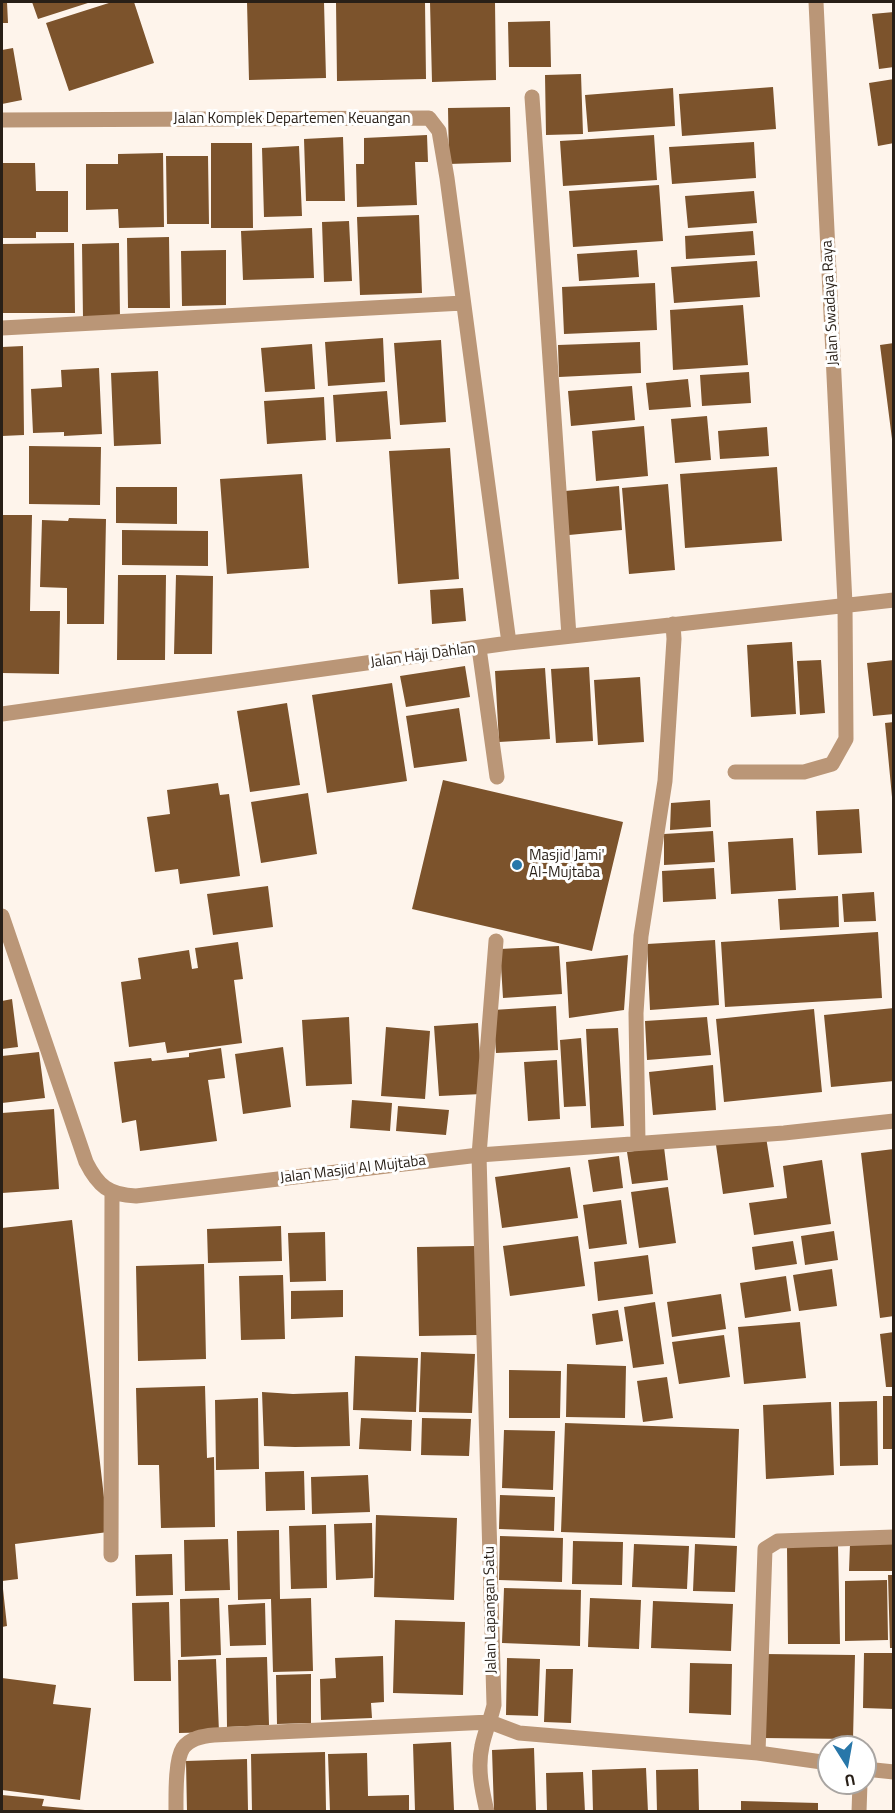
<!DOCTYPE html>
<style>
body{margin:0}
#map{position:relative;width:895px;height:1813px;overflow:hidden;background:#fef4eb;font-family:"Titillium Web",sans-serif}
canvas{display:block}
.frame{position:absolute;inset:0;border:3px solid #281f17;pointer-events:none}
.north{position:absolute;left:817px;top:1735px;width:60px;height:60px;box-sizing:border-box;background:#fff;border:2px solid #a9a5a2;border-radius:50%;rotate:169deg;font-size:16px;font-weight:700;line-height:24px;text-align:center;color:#281f17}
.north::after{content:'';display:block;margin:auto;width:21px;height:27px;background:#2877a9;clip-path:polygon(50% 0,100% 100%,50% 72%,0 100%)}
</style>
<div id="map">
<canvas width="895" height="1813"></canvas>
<div class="frame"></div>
<div class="north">U</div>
</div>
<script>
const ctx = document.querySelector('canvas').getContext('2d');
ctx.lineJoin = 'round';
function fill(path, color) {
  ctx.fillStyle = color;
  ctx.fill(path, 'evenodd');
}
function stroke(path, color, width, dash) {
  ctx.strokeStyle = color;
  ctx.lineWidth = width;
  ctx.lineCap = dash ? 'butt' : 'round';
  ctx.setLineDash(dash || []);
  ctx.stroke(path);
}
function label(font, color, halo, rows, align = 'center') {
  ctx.font = font + ' "Titillium Web",sans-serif';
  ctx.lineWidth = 6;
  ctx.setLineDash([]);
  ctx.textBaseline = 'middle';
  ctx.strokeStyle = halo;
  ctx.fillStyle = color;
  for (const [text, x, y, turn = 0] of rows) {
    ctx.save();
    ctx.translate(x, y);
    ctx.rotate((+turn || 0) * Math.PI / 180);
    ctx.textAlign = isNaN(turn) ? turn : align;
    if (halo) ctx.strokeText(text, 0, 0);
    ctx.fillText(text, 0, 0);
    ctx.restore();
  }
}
fill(new Path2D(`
 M2,2H7L8,23H2Z
 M32,2H91L38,19Z
 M112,2H134L154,63L69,91L46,23Z
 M247,2H324L326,78L249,80Z
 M336,2H425L426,79L337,81Z
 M430,2H495L496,80L432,82Z
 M894,12V67L879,69L872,14Z
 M550,21L551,67H509L508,22Z
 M13,48L22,100L2,104V50Z
 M581,74L583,134L546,135L545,75Z
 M894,79V143L878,146L869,83Z
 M773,87L776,129L682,136L679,94Z
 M673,88L675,126L588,132L585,95Z
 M510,107L511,162L449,164L448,108Z
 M427,135L428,162H415L417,205L357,207L356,164H364V138Z
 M654,135L657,180L563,186L560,141Z
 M343,137L345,201H306L304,139Z
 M754,142L756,178L672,184L669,147Z
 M211,143H252L253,228H211Z
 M299,146L302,216L264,217L262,148Z
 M163,153L164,227L119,228L118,209L86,210V164H118V154Z
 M166,156H208L209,224H167Z
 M2,163H35L36,191H68V232H36V238H2Z
 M659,185L663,241L573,247L569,191Z
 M754,191L757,223L688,228L685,196Z
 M419,215L422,293L360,295L357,217Z
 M349,221L352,281L324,282L322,222Z
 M312,228L314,278L243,280L241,231Z
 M753,231L755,255L686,259L685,236Z
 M169,237L170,308H128L127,238Z
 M74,243L75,313H2V244Z
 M119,243L120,319H83L82,244Z
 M226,250V305L182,306L181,251Z
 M637,250L639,277L579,281L577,254Z
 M757,261L760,297L674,303L671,267Z
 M655,283L657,330L564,334L562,287Z
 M743,305L748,365L673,370L670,310Z
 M383,338L385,382L328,386L325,342Z
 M441,340L446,422L400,425L394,343Z
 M640,342L641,373L559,377L558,345Z
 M894,343V439H892L880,345Z
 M312,344L315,389L265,392L261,348Z
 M23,346L24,435L2,436V347Z
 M99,368L102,434L64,436V432L33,433L31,389L62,387L61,370Z
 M158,371L161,444L114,446L111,373Z
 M749,372L751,403L702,406L700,375Z
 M688,379L691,407L649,410L646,383Z
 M632,386L635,420L571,426L568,391Z
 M387,391L391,439L336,442L333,395Z
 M324,397L326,440L267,444L264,401Z
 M707,416L711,460L675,463L671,419Z
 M644,426L648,476L596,481L592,431Z
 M767,427L769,456L720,459L718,431Z
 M29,446L101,447L100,505L29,504Z
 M450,448L459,579L398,584L389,451Z
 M777,467L782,541L685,548L680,474Z
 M302,474L309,568L227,574L220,479Z
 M668,484L675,570L629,574L622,488Z
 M619,486L622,530L569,535L565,491Z
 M116,487H177V524L116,523Z
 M2,515H32L30,611H60L59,674L2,673Z
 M69,518L106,519L104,624H67V588L40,587L42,520L68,521Z
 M122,530L208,531V566L122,565Z
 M118,575H166L165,660H117Z
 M176,575L213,576L212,654H174Z
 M463,588L466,621L432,624L430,590Z
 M792,642L796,714L751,717L747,645Z
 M821,660L825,713L800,715L797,661Z
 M894,660V714L873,716L867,663Z
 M465,666L470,697L406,707L400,676Z
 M589,667L593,741L556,743L551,669Z
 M545,668L550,739L499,742L495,671Z
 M640,677L644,742L598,745L594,680Z
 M392,683L407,781L327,793L312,695Z
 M287,703L300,785L250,792L237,711Z
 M459,708L467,761L414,768L406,716Z
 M894,722V797H892L885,723Z
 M443,780L623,822L592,951L412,909Z
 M218,783L220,795L229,794L240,876L180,884L178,869L155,872L147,817L170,814L167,790Z
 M308,793L317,854L261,863L251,802Z
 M710,800L711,827L670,830L671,803Z
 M859,809L862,853L818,855L816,811Z
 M713,831L715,862L664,865V834Z
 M793,838L796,890L731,894L728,842Z
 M714,868L716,899L663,902L662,871Z
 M268,886L273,927L213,935L207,894Z
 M874,892L876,921L844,922L842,894Z
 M838,896L839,927L780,930L778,899Z
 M878,932L882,998L725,1007L721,942Z
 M715,940L719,1005L650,1010L647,944Z
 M238,942L243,979L234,980L242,1043L167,1053L165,1042L129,1047L121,982L141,979L138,958L189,950L192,969L198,968L195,948Z
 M559,946L562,994L503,998L500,949Z
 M628,955L624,1010L569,1018L566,962Z
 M12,999L18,1047L2,1049V1001Z
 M556,1006L558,1050L496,1053L493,1010Z
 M894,1008V1081L831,1087L824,1015Z
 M814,1009L822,1092L724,1102L716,1019Z
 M349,1017L352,1084L306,1086L302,1020Z
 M707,1017L711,1055L647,1060L645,1021Z
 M478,1023L482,1094L439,1096L434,1026Z
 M386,1027L430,1031L425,1099L381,1096Z
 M618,1028L624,1126L591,1128L586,1029Z
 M581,1038L586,1106L564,1107L560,1040Z
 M283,1047L291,1107L243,1114L235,1054Z
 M221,1048L225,1078L208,1080L217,1141L140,1151L136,1120L122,1123L114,1062L151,1058L152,1061L189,1057V1053Z
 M39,1052L45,1098L2,1103V1056Z
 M557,1060L560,1119L528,1121L524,1062Z
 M713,1065L716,1110L653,1115L649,1072Z
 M352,1100L392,1103L390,1131L350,1128Z
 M398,1106L449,1110L446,1135L396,1131Z
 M54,1109L59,1189L2,1193V1113Z
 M766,1137L774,1187L723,1194L716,1145Z
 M664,1147L668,1180L632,1184L627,1152Z
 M894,1149V1316L880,1318L861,1153Z
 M619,1156L623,1188L593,1192L588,1160Z
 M822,1160L831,1224L754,1235L749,1203L787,1198L783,1166Z
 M570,1167L578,1218L502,1228L495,1177Z
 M668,1187L676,1243L639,1248L631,1192Z
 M621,1200L627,1244L589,1249L583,1205Z
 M72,1220L108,1532L15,1544L18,1579L2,1581V1228Z
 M281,1226L282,1261L208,1263L207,1229Z
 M834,1231L838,1260L805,1265L801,1236Z
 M325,1232L326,1281L290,1282L288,1233Z
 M578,1236L585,1286L510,1296L503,1246Z
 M793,1241L797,1264L755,1270L752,1247Z
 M475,1246L477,1335L419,1336L417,1247Z
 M648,1255L653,1294L598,1301L594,1262Z
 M204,1264L206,1359L138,1361L136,1266Z
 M832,1269L837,1306L799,1311L793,1275Z
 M283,1275L285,1339L241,1340L239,1276Z
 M786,1276L791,1311L745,1318L740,1283Z
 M343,1290V1317L291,1319V1291Z
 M721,1294L726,1329L672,1337L667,1302Z
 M655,1302L664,1364L633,1368L624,1307Z
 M618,1310L623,1341L596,1345L592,1314Z
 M800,1322L806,1378L744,1384L738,1327Z
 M894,1332V1387H886L880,1334Z
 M724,1335L730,1377L679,1384L672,1342Z
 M421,1352L475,1354L472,1413L419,1412Z
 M355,1356L418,1358L416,1412L353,1410Z
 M567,1364L626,1366L625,1418L566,1417Z
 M509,1370L561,1371L560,1418H509Z
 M667,1377L673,1418L643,1422L637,1381Z
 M205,1386L207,1458L214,1457L215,1527L161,1528L159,1465H138L136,1388Z
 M262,1392L293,1394L348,1392L350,1446L295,1447L264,1446Z
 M883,1396H894V1449H883Z
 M258,1398L259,1469L216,1470L215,1400Z
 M877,1401L878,1465L840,1466L839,1402Z
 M831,1402L834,1475L766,1479L763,1405Z
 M361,1418L412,1420L411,1451L359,1449Z
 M422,1418L471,1419L469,1456L421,1455Z
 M565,1423L739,1429L735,1538L561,1532Z
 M504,1430L555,1431L553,1490L502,1488Z
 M304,1471L305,1510L266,1511L265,1472Z
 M368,1475L370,1512L312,1514L311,1477Z
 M500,1495L555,1497L554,1531L499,1529Z
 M376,1515L457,1518L454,1600L374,1597Z
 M372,1523L373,1578L336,1580L334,1524Z
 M326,1525L327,1588L291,1589L289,1526Z
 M279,1530L280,1599L311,1598L313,1671L273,1672L271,1599L238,1600L237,1531Z
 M500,1536L563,1538L562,1582L499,1580Z
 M228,1539L230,1590L185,1591L184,1540Z
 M573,1541L623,1542L622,1585L572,1584Z
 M894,1543V1571H849L850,1544Z
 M634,1544L689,1546L687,1589L632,1587Z
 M695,1544L737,1546L735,1592L693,1591Z
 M838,1546L840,1644H788L787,1547Z
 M172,1554L173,1595L136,1596L135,1555Z
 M888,1575H894V1648H890Z
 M887,1580L888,1640L845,1641V1581Z
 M504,1588L581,1590L580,1646L502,1643Z
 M2,1589H3L7,1626L2,1627Z
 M219,1598L221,1655L181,1657L180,1599Z
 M590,1598L641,1600L639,1649L588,1647Z
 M653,1601L733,1604L731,1651L651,1648Z
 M169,1602L171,1681H134L132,1603Z
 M265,1603L266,1645L230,1646L228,1605Z
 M395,1620L465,1622L463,1695L393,1693Z
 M864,1653H894V1709L863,1708Z
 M764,1654L855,1655L853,1739L762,1738Z
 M383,1656L384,1702L371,1703L372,1718L321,1720L320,1679L336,1678L335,1658Z
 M267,1657L269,1725L227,1727L226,1658Z
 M507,1658L540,1659L538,1716L506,1715Z
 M216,1659L219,1732L179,1733L178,1660Z
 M690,1663L732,1664L731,1715L689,1713Z
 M546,1669H573L571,1723L544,1722Z
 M311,1674V1723L277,1724L276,1675Z
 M2,1678L56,1685L53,1704L91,1708L80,1800L2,1790Z
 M451,1742L454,1810L415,1811L413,1744Z
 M534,1748L536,1810L494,1811L492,1750Z
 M325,1752L326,1810L252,1812L251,1754Z
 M367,1753L368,1796L409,1795V1812H330L328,1754Z
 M247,1759L248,1810L187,1812L186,1761Z
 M646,1768L648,1812H593L592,1770Z
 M698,1769L699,1812H657L656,1770Z
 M583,1772L585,1812H547L546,1773Z
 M2,1795L44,1799L42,1806L85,1810V1812H2Z
 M741,1801L818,1803V1812H741Z`), '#7c532c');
stroke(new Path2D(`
 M532,97L569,636
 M2,120L429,118L439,131L447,178L509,643
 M2,328L463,303
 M479,648L497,777
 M2,714L509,643L894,600
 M735,772H804L832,764L846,739L845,604L816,2
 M2,916L86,1162C98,1186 109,1195 136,1196L479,1155L784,1133L894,1121
 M638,1143L636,1013L641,936L665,781L674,639L673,624
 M111,1555L112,1192
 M758,1753L765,1549L778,1541L894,1537
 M865,1769L894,1772
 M176,1812C176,1796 175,1760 183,1748C190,1738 203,1736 214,1735L490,1722L519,1733L758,1753L829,1763
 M487,1812C482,1790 477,1768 482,1746C485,1731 491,1719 494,1705L479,1155L496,941
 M859,1812L860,1783`), '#ba9677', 15);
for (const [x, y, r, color] of [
 [517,865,6,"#2877a9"]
]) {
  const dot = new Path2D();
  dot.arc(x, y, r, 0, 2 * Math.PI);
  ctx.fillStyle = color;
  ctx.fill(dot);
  stroke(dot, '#fff', 2);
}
label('15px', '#281f17', '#fff', [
 ["Jalan Komplek Departemen Keuangan",292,119],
 ["Jalan Swadaya Raya",831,303,-93],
 ["Jalan Haji Dahlan",423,656,-8],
 ["Jalan Masjid Al Mujtaba",353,1170,-7],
 ["Jalan Lapangan Satu",491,1610,-91]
]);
label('15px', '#281f17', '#fff', [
 ["Masjid Jami'",529,856],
 ["Al-Mujtaba",529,873]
], 'left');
</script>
